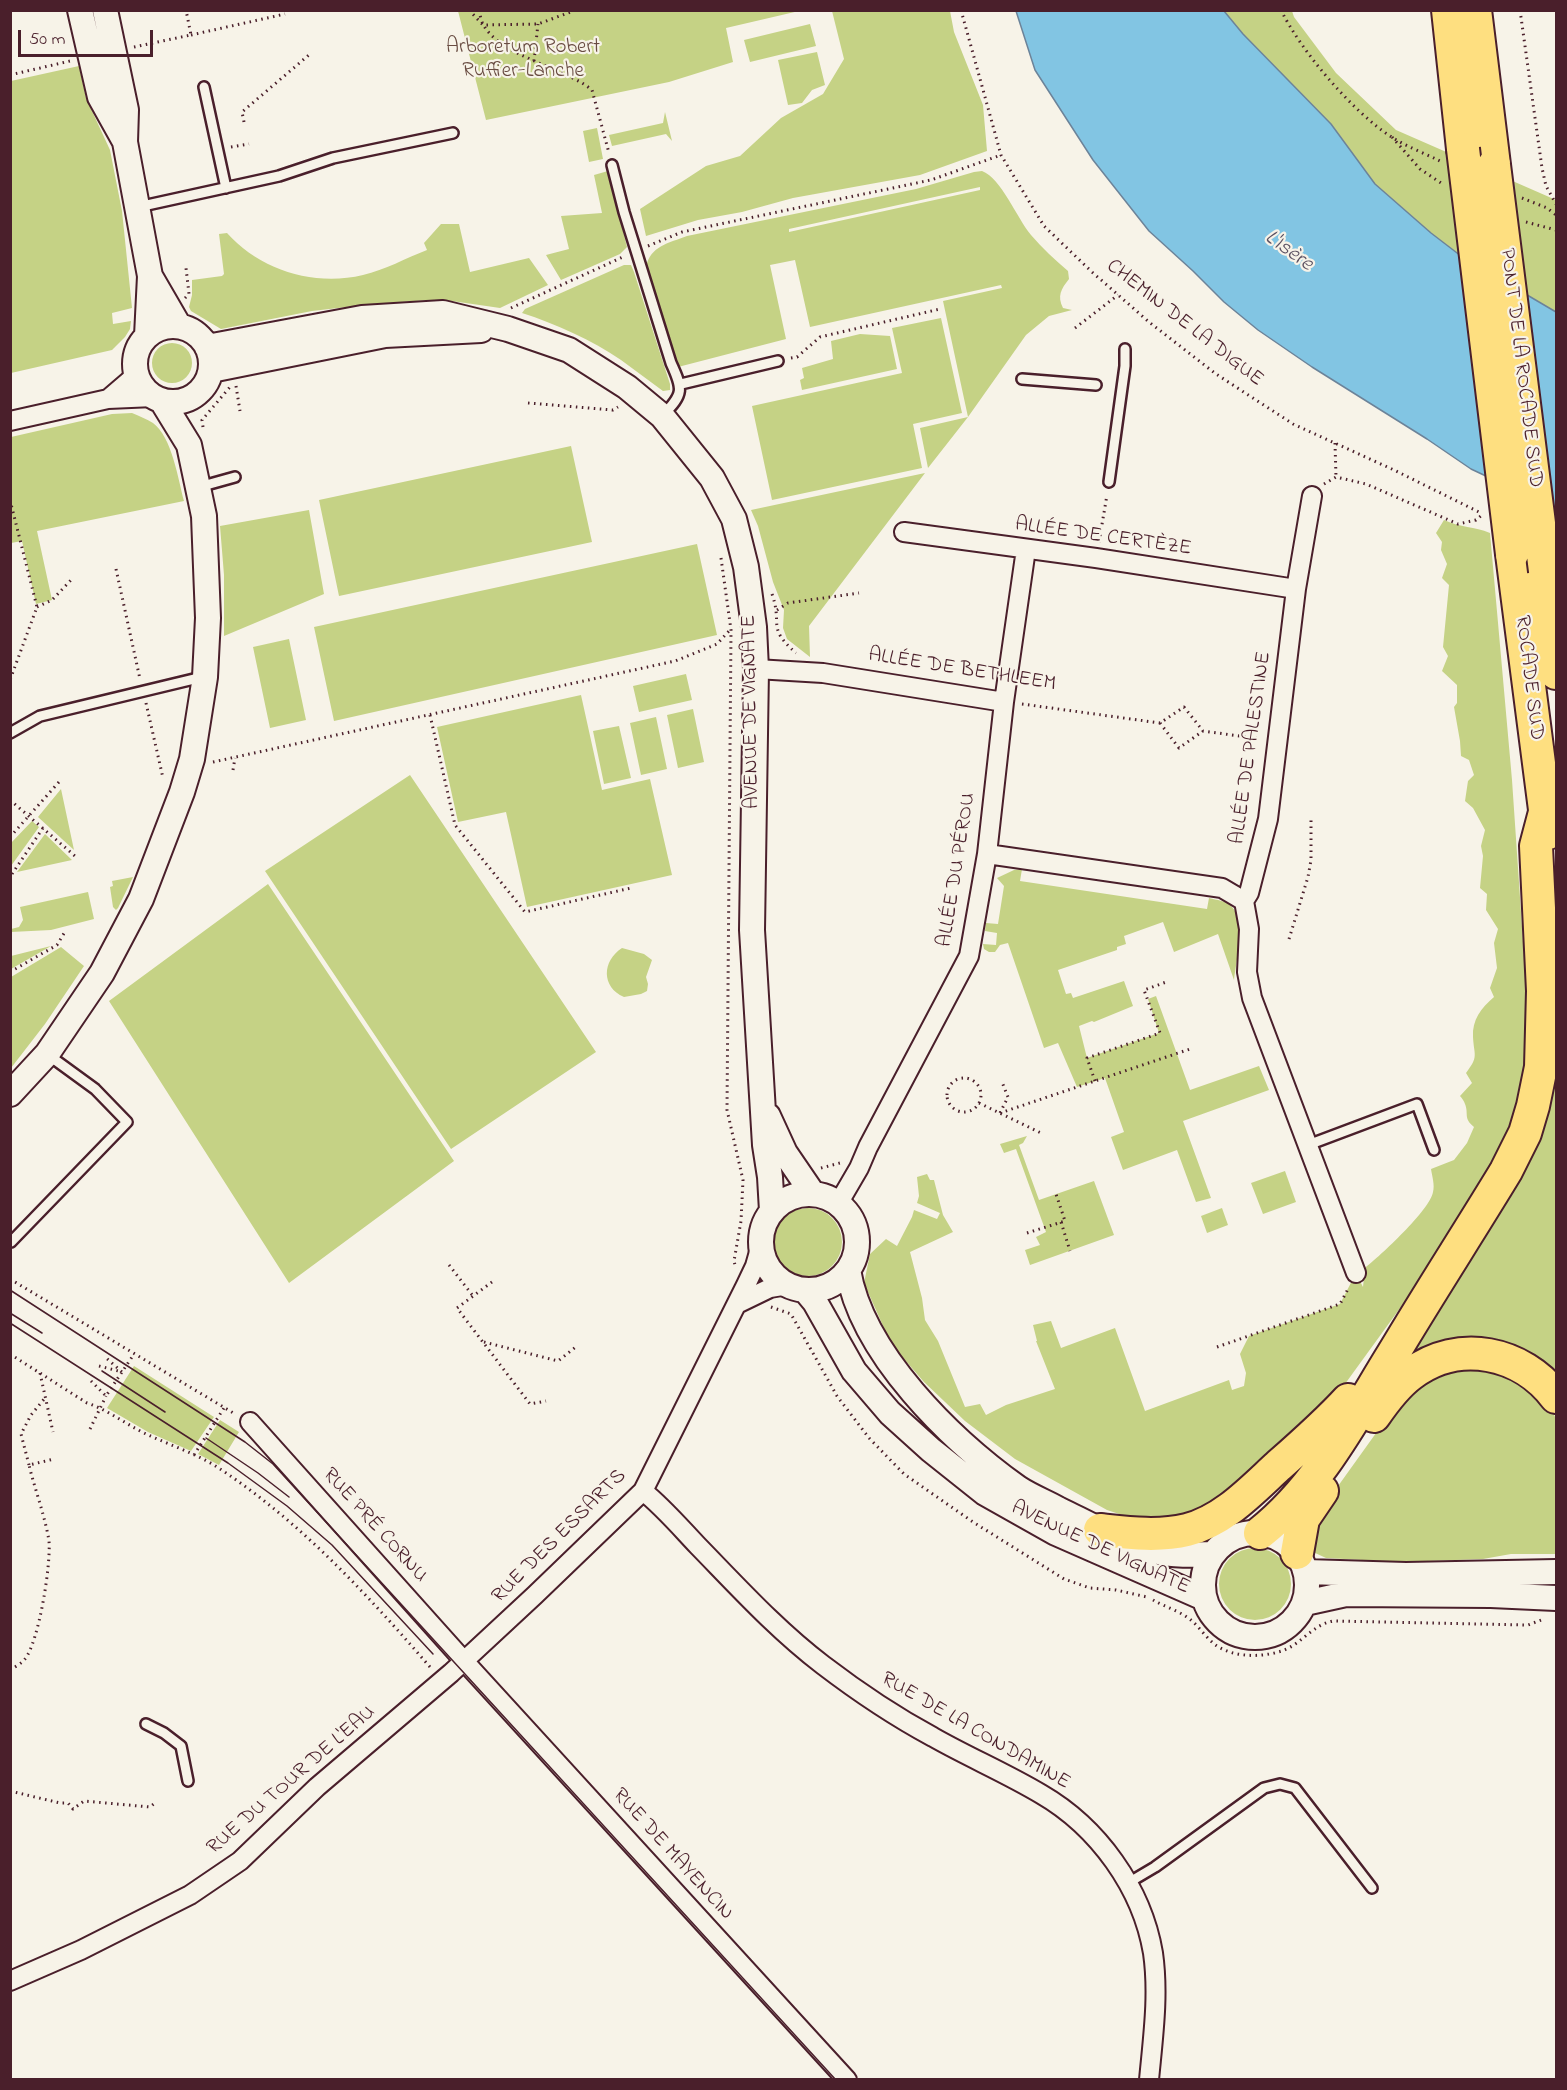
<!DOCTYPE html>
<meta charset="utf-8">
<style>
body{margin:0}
#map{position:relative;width:1567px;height:2090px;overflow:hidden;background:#f7f3e8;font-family:"Indie Flower",sans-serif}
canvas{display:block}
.frame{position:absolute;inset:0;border:12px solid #4a1f2b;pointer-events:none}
.scale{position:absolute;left:18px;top:30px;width:135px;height:27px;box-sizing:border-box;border:3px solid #4a1f2b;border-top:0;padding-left:8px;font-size:18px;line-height:21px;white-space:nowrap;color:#4a1f2b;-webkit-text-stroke:4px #f7f3e8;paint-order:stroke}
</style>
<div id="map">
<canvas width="1567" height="2090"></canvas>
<div class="frame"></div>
<div class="scale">50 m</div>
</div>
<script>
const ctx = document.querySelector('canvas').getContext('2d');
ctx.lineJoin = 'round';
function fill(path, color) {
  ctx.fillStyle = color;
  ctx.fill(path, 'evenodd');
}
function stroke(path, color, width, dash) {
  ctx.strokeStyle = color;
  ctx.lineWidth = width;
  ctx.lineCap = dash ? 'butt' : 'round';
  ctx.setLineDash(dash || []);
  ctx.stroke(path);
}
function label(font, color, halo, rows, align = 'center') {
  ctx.font = font + ' "Indie Flower",sans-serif';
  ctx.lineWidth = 4.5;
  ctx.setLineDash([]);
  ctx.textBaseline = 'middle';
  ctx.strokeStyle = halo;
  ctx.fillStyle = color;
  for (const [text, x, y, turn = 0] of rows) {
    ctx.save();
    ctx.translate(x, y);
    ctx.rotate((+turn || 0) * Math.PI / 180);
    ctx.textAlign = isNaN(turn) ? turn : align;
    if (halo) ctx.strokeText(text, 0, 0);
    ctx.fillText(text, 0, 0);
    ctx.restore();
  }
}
fill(new Path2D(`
 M458,11V10L799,11L726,28L733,62L669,82L486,120Z
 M832,11H950L954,32L983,105L987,151L920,175L793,198L742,212L698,220L646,236L640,209L706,166L740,156L781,118L823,94L844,59Z
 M1224,11H1292L1294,17L1336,73L1396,130L1556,200V312L1461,256L1431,233L1375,184L1331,124L1243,34Z
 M810,24L816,46L750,62L744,40Z
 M817,52L825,85L812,90L802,103L788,105L778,60Z
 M79,66L86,98L110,150L122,211L132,308L112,313L113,324L131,321L130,329L125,337L112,350L11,373V81Z
 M665,112L672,141L666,134L612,146L609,135L663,123Z
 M597,128L603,159L589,162L583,131Z
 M608,171L627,247L620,254L561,280L546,255L569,249L561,216L602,213L594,175Z
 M982,171C1001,178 1017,218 1031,235C1042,248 1055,260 1068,271L1069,279C1061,289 1057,296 1063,308L1072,310L1049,316L1026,335L968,417L928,468L920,428L968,417L943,301L1002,288L1001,285L810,327L795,260L770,265L786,339L678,367L665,331L646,267C650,246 669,243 687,236L916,189L974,172ZM980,187V190L789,232V229Z
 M441,224H459L470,272L529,258L548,285L500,308L452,301L430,300L373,304L312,311L221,329L191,311L189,307L192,295V280L222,276L224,274L219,234L227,233C260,270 314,287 363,275C385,270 406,258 427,250L424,243Z
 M624,265H631L634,272L670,384V390L663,391C649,381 635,370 621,360C592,340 556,324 522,313L525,309Z
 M941,318L962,413L913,424L922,468L772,500L752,406L902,373L892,328Z
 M860,334L890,336L897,369L802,390L800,380L804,378L802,368L833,359L831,341Z
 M152 363a20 20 0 1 1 40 0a20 20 0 1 1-40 0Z
 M132,413C139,416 147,419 153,423C172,437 178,479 184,501L37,531L52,600L36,604L22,541L11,543V437L112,414Z
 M571,446L592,542L339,596L319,500Z
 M925,473L809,626L810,657L787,639L783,628L784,610L773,582L758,526L751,510Z
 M309,510L324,594L224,636V575L220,526Z
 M1444,520C1461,528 1474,526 1490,533L1512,780L1530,1044L1515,1130L1464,1220L1329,1406L1203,1514L1153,1525L1107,1510L1015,1459L965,1421L924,1382L891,1344L864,1283L870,1254L886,1239L897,1246L912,1217L914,1210L937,1219L940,1213L917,1203L919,1196L917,1177L927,1174L930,1180H934L943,1215L953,1232L910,1252L922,1298L925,1320L938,1341L965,1407L980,1404L986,1415L1006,1405L1055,1389L1036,1341H1037L1033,1325L1051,1321L1061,1348L1115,1328L1145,1411L1229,1380L1232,1390L1244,1386L1246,1373L1240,1354L1249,1336L1340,1304L1356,1273L1363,1287L1365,1268C1380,1256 1430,1210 1433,1192C1435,1185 1432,1176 1431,1169L1454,1160L1467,1143L1474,1127C1463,1118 1469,1114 1465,1104C1464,1101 1462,1098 1460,1096L1472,1083L1466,1073C1479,1056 1474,1056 1473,1037C1472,1020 1481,1008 1494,997L1490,988L1497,968L1494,943L1498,929L1486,910L1487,894L1480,888L1483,856L1481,846L1485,830L1473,808L1465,801L1468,781L1474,775L1469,760L1461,756L1460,741L1454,707L1457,703V685L1442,671L1448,656L1443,647L1449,585L1442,578L1447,564L1441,550L1442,542L1436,533Z
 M697,544L717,635L334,721L314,627Z
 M289,639L306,720L270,728L253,647Z
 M686,674L692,700L639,712L633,686Z
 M581,695L602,790L650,779L672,875L527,907L506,812L458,822L437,727Z
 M693,709L704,762L678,768L667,715Z
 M656,717L667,769L641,775L630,723Z
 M619,726L631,778L604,784L593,731Z
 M410,775L596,1052L451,1149L265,871Z
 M61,789L74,850L38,817Z
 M32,821L39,827L11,866V843Z
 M45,834L72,860L17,872Z
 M1022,869L1020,881L1207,909L1209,898C1217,900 1226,901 1231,906C1247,920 1236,961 1234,980L1218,934L1174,952L1163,922L1124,936L1126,944L1117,947V950L1058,970L1066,994L1071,993L1073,998L1124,981L1133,1006L1094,1022L1092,1021L1079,1026L1087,1058L1159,1033L1148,999L1156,996L1190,1090L1259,1066L1269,1090L1183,1121L1211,1198L1196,1202L1177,1150L1123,1170L1111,1137L1124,1132L1105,1078L1077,1087L1058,1043L1044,1048L1008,943L1000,945L995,952H989L984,949L983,944L996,945L997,933L985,931L986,923L998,924L1004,886L997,878L1014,870Z
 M133,877L118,908L116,910L113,907L110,887L113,886L112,881Z
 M268,884L454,1161L289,1283L109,1001Z
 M88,892L94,919L51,930L11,932V929L19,927L23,920L20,907Z
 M51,946L11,969V956Z
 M61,947L84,966L45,1024L11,1068V977Z
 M622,948L644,954L652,960L646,977L648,984L647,991L641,994L624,997C601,987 602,961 622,948Z
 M1551,1059L1556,1099V1381L1505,1348L1374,1397Z
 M1027,1136L1023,1143L1019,1145L1039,1200L1094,1181L1114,1235L1030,1265L1025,1250L1040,1245L1036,1237L1046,1232L1016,1149L1004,1153L1000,1144Z
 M1285,1171L1296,1202L1263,1214L1251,1183Z
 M1222,1208L1228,1225L1207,1233L1201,1216Z
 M774 1242a34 34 0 1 1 68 0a34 34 0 1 1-68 0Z
 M1458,1365L1497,1367L1549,1404L1556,1419V1554H1511L1483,1559L1399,1562L1326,1558L1313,1552V1521L1399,1401L1415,1383Z
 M134,1366L214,1417L191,1451L148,1432L107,1408Z
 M220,1420L239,1432L219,1465L198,1454Z
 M1219 1584a36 36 0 1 1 72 0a36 36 0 1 1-72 0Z`), '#c5d285');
const water = new Path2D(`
 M1016,11H1224L1243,34L1331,124L1375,184L1431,233L1461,256L1556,312V509L1471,469L1427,439L1312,367L1258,330L1224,302L1193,271L1149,231L1093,160L1035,70Z`);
fill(water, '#82c5e3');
stroke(water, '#6c8399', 1.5);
const service = new Path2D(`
 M204,87L226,188
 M612,165L624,212L671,363C683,389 684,394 663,415
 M138,207L279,176L333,158L453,133
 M1022,379L1096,385
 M681,384L778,361
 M1109,482L1125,366V349
 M199,487L235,477
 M10,733L40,716L202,677
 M1308,1145L1417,1104L1434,1150
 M10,1241L11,1242L127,1122L95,1089L47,1054
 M146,1724L164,1733L181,1746L188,1781
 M1128,1883L1155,1867L1264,1788L1280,1784L1295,1788L1372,1888`);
const minor = new Path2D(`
 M108,399L136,375
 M10,421L108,399L154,397
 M1312,496L1296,589L1268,819L1249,893L1244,901L1249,929L1247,972L1252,998L1356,1273
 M904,532L1096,558L1296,589
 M756,669L823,673L1004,702
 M987,854L1222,888L1244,901
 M838,1204L859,1168L868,1147L969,956L987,854L1004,702L1026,549
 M737,1304L770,1288L788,1285
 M250,1422L464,1661L847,2080
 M643,1491C663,1507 680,1527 698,1546C738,1587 777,1630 823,1665C857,1691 894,1716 933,1737C968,1757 1006,1773 1041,1794C1098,1827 1142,1888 1153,1953C1159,1995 1153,2037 1149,2080
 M10,1981L81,1950L190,1895L240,1861L317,1787L451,1673L535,1595L643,1491L746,1285L755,1266L761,1245`);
const tertiary = new Path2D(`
 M80,10L100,97L124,140
 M105,10L126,110L125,142L150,276L147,336
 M150,276L179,326
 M135 364a38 38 0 1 1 76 0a38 38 0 1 1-76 0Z
 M207,347L362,318L443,313L508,329L569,350L627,387L662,416L712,478L734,519L746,567L754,627L756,669L752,930L765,1145L770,1177L772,1211
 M211,370L385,335L481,330
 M10,1094L47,1054L102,973L141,899L182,792L192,759L205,677L208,618L204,516L189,445L162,401
 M768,1116L785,1153L813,1194
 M761 1242a48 48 0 1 1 96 0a48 48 0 1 1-96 0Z
 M848,1270C862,1354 951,1440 1018,1488C1030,1496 1045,1502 1058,1509C1089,1524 1120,1542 1154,1551C1173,1556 1193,1555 1213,1554
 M805,1290L815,1302L854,1371L890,1413L931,1450L985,1493L1056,1533L1204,1598
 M1203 1585a52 52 0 1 1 104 0a52 52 0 1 1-104 0Z
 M1306,1572L1406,1575L1556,1572
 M1305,1603L1346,1594L1491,1595L1556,1598`);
const trunk = new Path2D(`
 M1448,10L1463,149
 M1475,10L1494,165
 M1512,554L1548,833
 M1545,571L1556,673
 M1374,1416C1385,1400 1396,1385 1411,1374C1459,1338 1522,1352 1556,1397
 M1100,1530C1128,1533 1158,1537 1187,1530C1223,1521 1251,1491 1277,1467C1302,1445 1326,1424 1348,1400
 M1260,1533C1319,1486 1354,1417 1393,1354C1430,1292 1469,1232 1506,1171L1525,1133L1533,1106L1541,1067L1543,991L1536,846L1545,812
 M1297,1553L1303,1519L1322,1491`);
stroke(service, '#4a1f2b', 14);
stroke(minor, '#4a1f2b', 22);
stroke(tertiary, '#4a1f2b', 28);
stroke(trunk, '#4a1f2b', 36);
stroke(new Path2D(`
 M365,10V14
 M469,10L483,25L538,24L576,10
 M479,10C480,15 481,20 483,24C499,56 566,68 592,90L609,153
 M961,10L1001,155L1044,226L1092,272L1149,322L1216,374L1293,424L1394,470L1481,513
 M1281,10C1301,51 1352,111 1390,136C1405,146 1424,153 1440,161
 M1520,10L1542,168L1546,186L1556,204
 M191,35L285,14
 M134,47L191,35L186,10
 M534,61L538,24
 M10,75L70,61
 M244,122L242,112L310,54
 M1392,137L1420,169L1444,185
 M231,147L249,144
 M1522,198L1547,208L1556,215
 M1526,222L1556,230
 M648,246L682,232L931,180L1001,155
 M185,298L189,294L186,268
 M511,308L625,256
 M1075,328L1118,295
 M791,358L797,357L820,337L940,309
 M236,386L240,411
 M528,403L613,410L618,407
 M203,427L202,420L230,387
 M1335,443L1336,477
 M1324,484L1336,477L1366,484L1458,524L1476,520L1483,514
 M10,500L37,607L10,680
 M1099,542L1107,495
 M721,558L731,630L727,1110L743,1180L741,1221L734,1261L735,1265
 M116,569L140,679
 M772,594C783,625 766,627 796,653
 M37,607L52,600L72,579
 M777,610L788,603L859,593
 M146,703L163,778
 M1022,704L1160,723L1184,707L1203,731L1261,739
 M430,715L455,825L525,912L631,888
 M1160,723L1179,748L1203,731
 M213,762L675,661L717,644L729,631
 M233,770L235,758
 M10,800L75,856
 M10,837L59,782
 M12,874L43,828
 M1289,939L1308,877L1311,860V817
 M10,972L57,945L66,930
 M947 1095a17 17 0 1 1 34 0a17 17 0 1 1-34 0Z
 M1095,1081L1087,1058L1160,1033L1144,990L1169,981
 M979,1103L1041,1133
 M1000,1113L1193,1048
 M1000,1113L1008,1097L1002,1082
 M821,1168L840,1163
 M1061,1222L1070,1251
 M1027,1233L1065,1221L1056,1194
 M449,1265L473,1296
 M10,1279L235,1414
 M492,1282L457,1308L530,1404L546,1401
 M771,1307L791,1314L837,1396L869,1438L904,1474L973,1522L1064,1579L1090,1588L1116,1590L1147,1597
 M484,1342L558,1361L577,1346
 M1217,1347L1340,1304L1348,1289
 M10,1354L87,1403C108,1410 124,1423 144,1433C167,1444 192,1452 214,1465C298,1519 365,1592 430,1667
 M99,1366L122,1372L105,1357
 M40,1373L53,1432
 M91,1381L106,1396L134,1354
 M90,1429L106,1396
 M194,1455L224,1408
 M29,1465L21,1434L31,1415L45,1398
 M1153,1600C1165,1607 1183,1612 1193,1622C1200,1628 1205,1636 1212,1642C1228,1657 1258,1658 1278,1652C1300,1647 1311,1625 1333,1621L1528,1625L1544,1619
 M10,1670C15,1667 22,1663 25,1659C39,1641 51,1565 49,1541C45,1516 35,1490 29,1465L54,1459
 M10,1791L60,1803H68L73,1809L84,1801L150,1807L155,1803`), '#4a1f2b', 3, [1.5, 4.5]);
stroke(service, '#f7f3e8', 9);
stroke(minor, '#f7f3e8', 18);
stroke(tertiary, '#f7f3e8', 24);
stroke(trunk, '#fedf80', 32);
stroke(new Path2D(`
 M10,1290L245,1442L273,1464L836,2080
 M10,1313L42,1333
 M10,1323L228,1463L287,1506L332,1545L433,1654
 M102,1371L165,1412
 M206,1438L258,1473L289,1497`), '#4a1f2b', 1.5);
const trunkBridge = new Path2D(`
 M1463,149L1512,554
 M1494,165L1545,571`);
stroke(trunkBridge, '#4a1f2b', 36, []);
stroke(trunkBridge, '#fedf80', 32);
label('21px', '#694c42', '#f7f3e8', [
 ["Arboretum Robert",523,49],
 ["Ruffier-Lanche",523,73]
]);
label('21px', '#4a1f2b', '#f7f3e8', [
 ["CHEMIN DE LA DIGUE",1184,324,38],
 ["PONT DE LA ROCADE SUD",1520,368,83],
 ["ALLÉE DE CERTÈZE",1103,538,8],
 ["ALLÉE DE BETHLEEM",962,671,9],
 ["ROCADE SUD",1528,678,83],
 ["AVENUE DE VIGNATE",752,712,-91],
 ["ALLÉE DE PALESTINE",1252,748,-82],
 ["ALLÉE DU PÉROU",958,870,-81],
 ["RUE PRÉ CORNU",374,1526,48],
 ["RUE DES ESSARTS",560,1537,-45],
 ["AVENUE DE VIGNATE",1100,1549,25],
 ["RUE DE LA CONDAMINE",975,1732,30],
 ["RUE DU TOUR DE L'EAU",292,1781,-41],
 ["RUE DE MAYENCIN",672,1855,48]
]);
label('italic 22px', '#5b5162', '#f7f3e8', [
 ["L'Isère",1288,252,36]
]);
</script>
